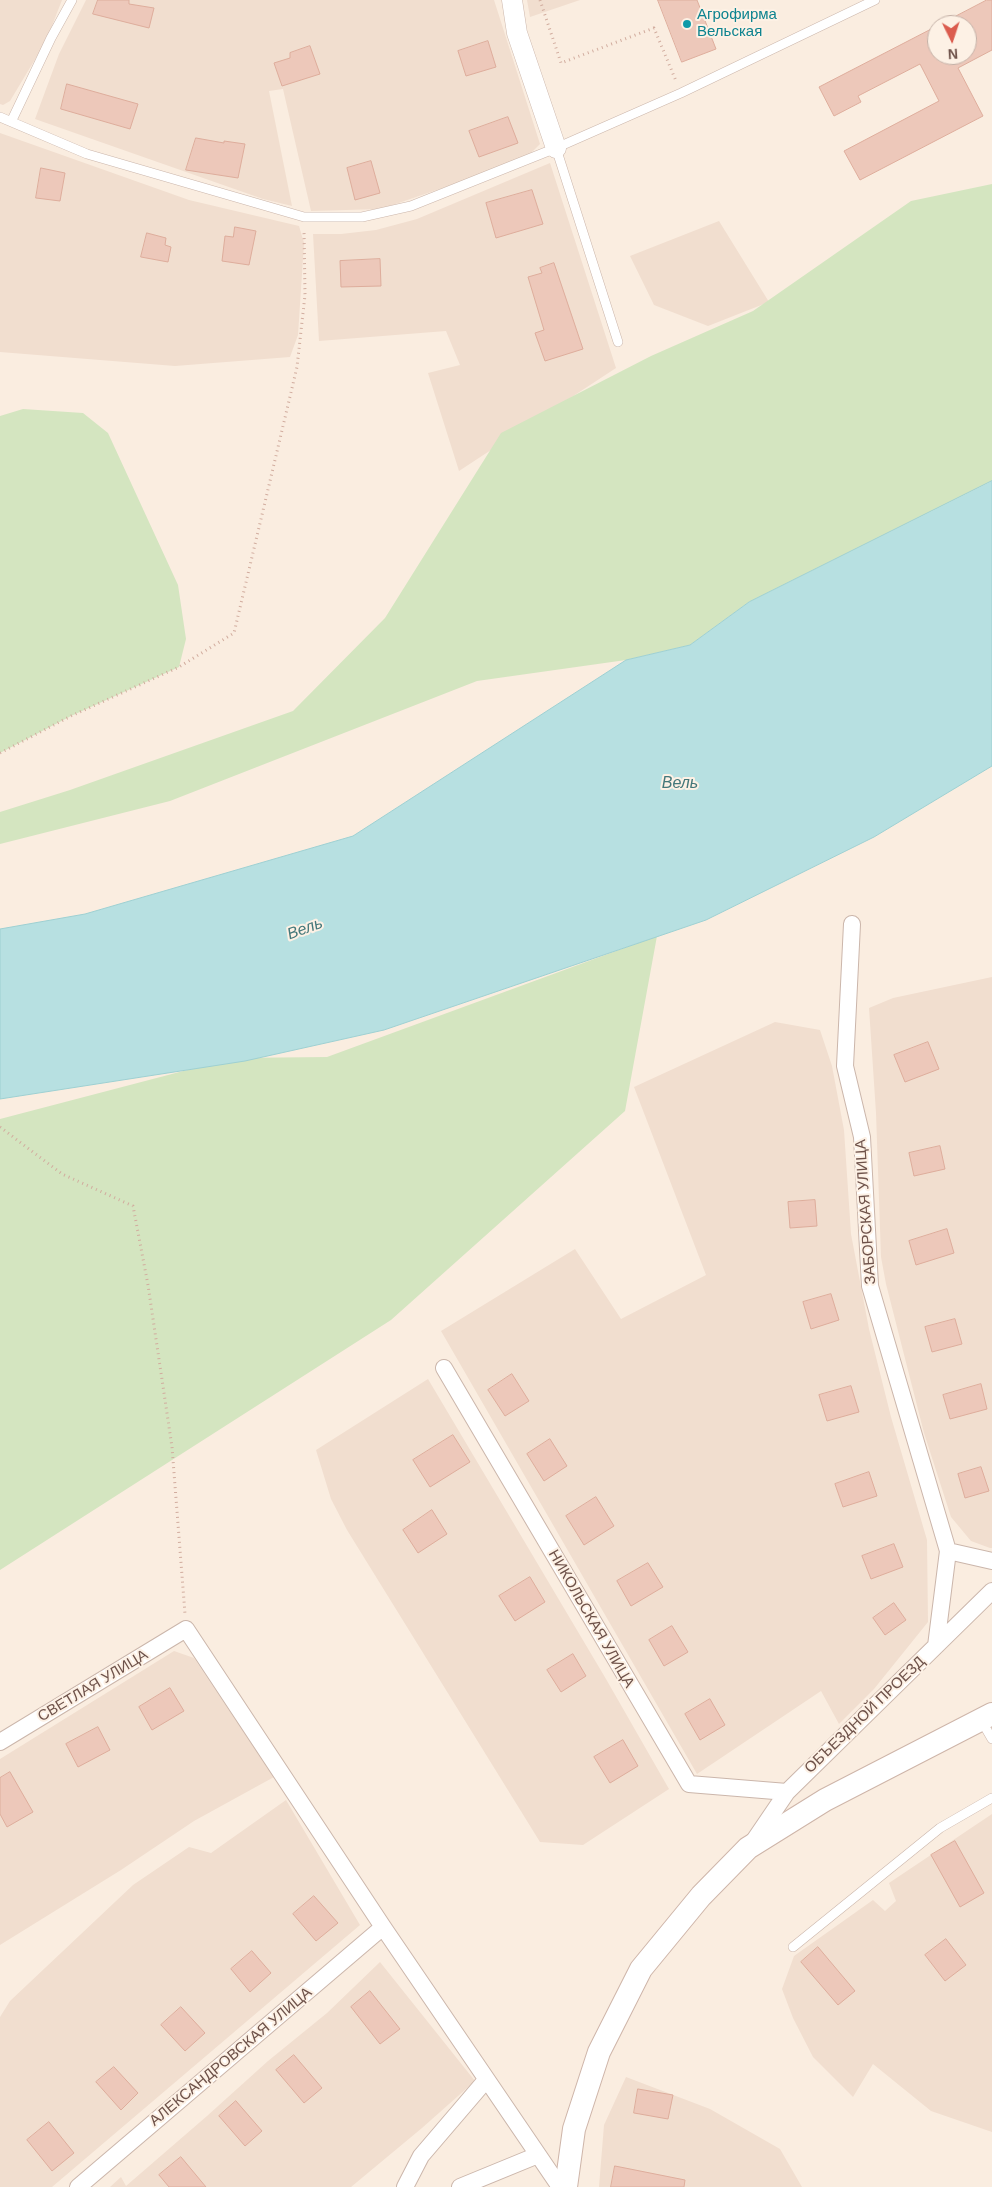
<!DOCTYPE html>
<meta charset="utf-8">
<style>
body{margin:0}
#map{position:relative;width:992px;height:2187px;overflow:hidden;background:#faede0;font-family:Helvetica,sans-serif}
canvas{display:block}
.north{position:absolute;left:927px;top:15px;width:50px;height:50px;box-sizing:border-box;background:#fdf1e5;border:1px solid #c4b1a7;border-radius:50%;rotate:176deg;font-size:14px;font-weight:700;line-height:20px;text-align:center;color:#6e524a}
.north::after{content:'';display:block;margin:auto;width:18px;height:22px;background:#db5c4e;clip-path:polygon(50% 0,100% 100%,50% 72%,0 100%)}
</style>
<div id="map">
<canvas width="992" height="2187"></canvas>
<div class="north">N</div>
</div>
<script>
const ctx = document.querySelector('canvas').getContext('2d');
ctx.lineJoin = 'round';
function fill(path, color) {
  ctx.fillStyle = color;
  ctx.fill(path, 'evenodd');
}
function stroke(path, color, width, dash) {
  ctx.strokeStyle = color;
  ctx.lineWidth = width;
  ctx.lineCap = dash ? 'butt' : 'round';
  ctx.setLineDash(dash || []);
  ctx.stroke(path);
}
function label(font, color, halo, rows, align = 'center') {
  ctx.font = font + ' Helvetica,sans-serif';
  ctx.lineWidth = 4;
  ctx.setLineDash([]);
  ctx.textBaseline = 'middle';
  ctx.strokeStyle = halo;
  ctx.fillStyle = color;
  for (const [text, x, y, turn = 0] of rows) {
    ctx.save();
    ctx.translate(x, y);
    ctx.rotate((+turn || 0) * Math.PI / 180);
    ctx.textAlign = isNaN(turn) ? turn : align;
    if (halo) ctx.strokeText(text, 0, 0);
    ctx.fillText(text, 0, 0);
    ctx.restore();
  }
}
fill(new Path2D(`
 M0,0H62L46,41L10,101L3,105L0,104Z
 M86,0H494L540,144L530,154L463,181L381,209L311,211L283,89L269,91L292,206L263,199L35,119L59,54Z
 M527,0H580L530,17Z
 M0,133L189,200L299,226L304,243L298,335L290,357L175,366L0,352Z
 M550,163L616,368L459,471L428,373L460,365L446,331L319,341L313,234H341L376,230L417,219Z
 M719,221L769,302L708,326L654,305L630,256Z
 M992,977V1548H990L971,1541L951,1517L924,1433L886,1284L881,1257L876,1113L869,1008L893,998Z
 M775,1022L820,1030L832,1066L844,1130L851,1234L869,1329L891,1417L927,1540L928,1622L874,1689L839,1724L821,1691L697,1774L441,1331L575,1249L621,1319L706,1275L634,1087Z
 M428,1379L606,1679L669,1789L583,1845L540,1842L347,1530L331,1499L316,1450Z
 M174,1651L194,1658L274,1777L194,1821L121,1870L0,1945V1759Z
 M286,1800L360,1925L52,2187H0V2017L10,2001L133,1885L189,1847L211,1853Z
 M992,1814V2132L931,2111L873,2064L853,2097L813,2057L793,2018L782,1989L794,1956L873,1900L885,1911L896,1901L889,1883Z
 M380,1962L475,2081L422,2128L351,2187H110L121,2177L126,2186L207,2116L268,2061L327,2013Z
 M626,2077L710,2109L780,2149L802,2187H599L604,2125Z`), '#f1decf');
fill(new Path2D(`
 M992,184V481L749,602L690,645L626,660L477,681L170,801L0,844V812L70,790L293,711L385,618L501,433L651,356L753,311L911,201Z
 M23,409L83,413L108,433L178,585L186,639L179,667L71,716L0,753V416Z
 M657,936L625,1111L391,1320L0,1570V1119L233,1058L327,1057Z`), '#d4e5c0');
const water = new Path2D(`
 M992,481V766L874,837L706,920L384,1030L245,1061L0,1099V929L85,914L353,836L626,660L690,645L749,602Z`);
fill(water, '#b7e0e1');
stroke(water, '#9ed0d2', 1);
const building = new Path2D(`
 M98,0H129V4L154,8L149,28L93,14Z
 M658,0H697L716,49L682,62Z
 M987,0H992V50L958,68L983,116L860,180L844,151L939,101L920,64L858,96L861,102L834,116L819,87L937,26V55H967V25H939Z
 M488,41L496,67L466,76L458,51Z
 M310,46L320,74L282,86L274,63L290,58V53Z
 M67,84L138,104L130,129L61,109Z
 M508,117L518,143L479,157L469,131Z
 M196,138L224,143V141L245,144L238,178L186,170Z
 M371,161L380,193L355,200L347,168Z
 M41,168L65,173L60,201L36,198Z
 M532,190L543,224L496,238L486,203Z
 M235,227L256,231L249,265L222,261L225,236L233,237Z
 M147,233L166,238L165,245L171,247L168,262L141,257Z
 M380,259L381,286L341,287L340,261Z
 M554,263L583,349L545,361L535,333L544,330L528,277L542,273L540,268Z
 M928,1042L939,1069L905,1082L894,1055Z
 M940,1146L945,1169L914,1176L909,1153Z
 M815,1200L817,1226L790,1228L788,1202Z
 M947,1229L954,1253L916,1265L909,1241Z
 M831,1294L839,1320L811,1329L803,1302Z
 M955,1319L962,1344L932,1352L925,1327Z
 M512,1374L529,1401L505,1416L488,1390Z
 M981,1384L987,1409L950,1419L943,1395Z
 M851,1386L859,1412L827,1421L819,1395Z
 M453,1435L470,1462L430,1487L413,1460Z
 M550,1439L567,1466L544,1481L527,1454Z
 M981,1467L989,1491L965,1498L958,1474Z
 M869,1472L877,1496L843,1507L835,1484Z
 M596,1497L614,1526L584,1545L566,1516Z
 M432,1510L447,1534L418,1553L403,1530Z
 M894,1544L903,1567L871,1579L862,1556Z
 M648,1563L663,1587L631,1606L617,1581Z
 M530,1577L545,1602L515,1621L499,1596Z
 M894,1603L906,1620L885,1635L873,1618Z
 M672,1626L688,1652L664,1666L649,1640Z
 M573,1654L586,1676L561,1692L547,1670Z
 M170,1688L184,1711L152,1730L139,1707Z
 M710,1699L725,1725L700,1740L685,1714Z
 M98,1727L110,1750L78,1767L66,1744Z
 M623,1740L638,1766L610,1783L594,1757Z
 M10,1772L33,1812L7,1827L0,1814V1778Z
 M955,1841L984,1893L960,1907L931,1855Z
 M314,1896L338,1923L316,1941L293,1914Z
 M946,1939L966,1965L945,1981L925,1955Z
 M818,1947L855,1991L838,2005L801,1962Z
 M252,1951L271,1973L250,1992L231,1969Z
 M370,1991L400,2029L380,2044L351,2007Z
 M181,2007L205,2033L185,2051L161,2025Z
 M294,2055L322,2088L304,2103L276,2070Z
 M114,2067L138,2093L121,2110L96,2082Z
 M638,2089L673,2095L668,2119L634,2113Z
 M236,2101L262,2131L245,2146L219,2116Z
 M49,2122L74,2153L52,2171L27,2140Z
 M181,2157L206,2187H169L159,2175Z
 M615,2166L685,2180L684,2187H611Z`);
fill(building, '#edc8ba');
stroke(building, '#dead9c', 1);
const service = new Path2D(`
 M0,117L87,154L304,217H362L411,206L556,148L681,93L875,0
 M12,120L51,38L72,0
 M556,148L618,342
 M981,1720L992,1739
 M793,1947L940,1828L992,1798`);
const minor = new Path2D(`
 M852,924L845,1066L862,1137L870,1286L948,1551L936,1646
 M444,1368L689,1784L787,1792
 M948,1551L992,1561
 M0,1742L186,1629L383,1927L560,2187
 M753,1842L787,1792L992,1591
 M78,2187L383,1927
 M405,2187L421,2156L486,2080
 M460,2187L538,2155`);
const tertiary = new Path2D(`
 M512,0L517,33L556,148`);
const secondary = new Path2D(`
 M566,2187L574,2129L599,2052L641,1969L701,1896L748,1848L825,1800L992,1714`);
stroke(service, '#cbb6ab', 10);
stroke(minor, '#cbb6ab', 18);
stroke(tertiary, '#cbb6ab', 21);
stroke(secondary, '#ceb5a9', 24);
stroke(new Path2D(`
 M540,0L561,63L654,28L676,81
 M0,753L71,716L179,667L234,633L297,367L305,295L304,230
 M0,1127L62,1174L133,1206L148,1285L172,1447L185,1614`), '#d1ac9e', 3, [1, 4]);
stroke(service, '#fff', 9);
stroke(minor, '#fff', 16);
stroke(tertiary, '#fff', 20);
stroke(secondary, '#fff', 22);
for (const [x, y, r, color] of [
 [687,24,5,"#0f9aa8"]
]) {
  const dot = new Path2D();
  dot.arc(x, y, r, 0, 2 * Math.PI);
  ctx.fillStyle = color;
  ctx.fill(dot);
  stroke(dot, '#fdf1e5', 2);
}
label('15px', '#0d838f', '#fdf1e5', [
 ["Агрофирма",697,15],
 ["Вельская",697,32]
], 'left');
label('15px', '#6e524a', '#fdf1e5', [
 ["ЗАБОРСКАЯ УЛИЦА",866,1212,-94],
 ["НИКОЛЬСКАЯ УЛИЦА",591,1619,60],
 ["СВЕТЛАЯ УЛИЦА",93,1686,-31],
 ["ОБЪЕЗДНОЙ ПРОЕЗД",865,1715,-44],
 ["АЛЕКСАНДРОВСКАЯ УЛИЦА",231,2057,-40]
]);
label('italic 16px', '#43777a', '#fdf1e5', [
 ["Вель",680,784],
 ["Вель",305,929,-20]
]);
</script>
